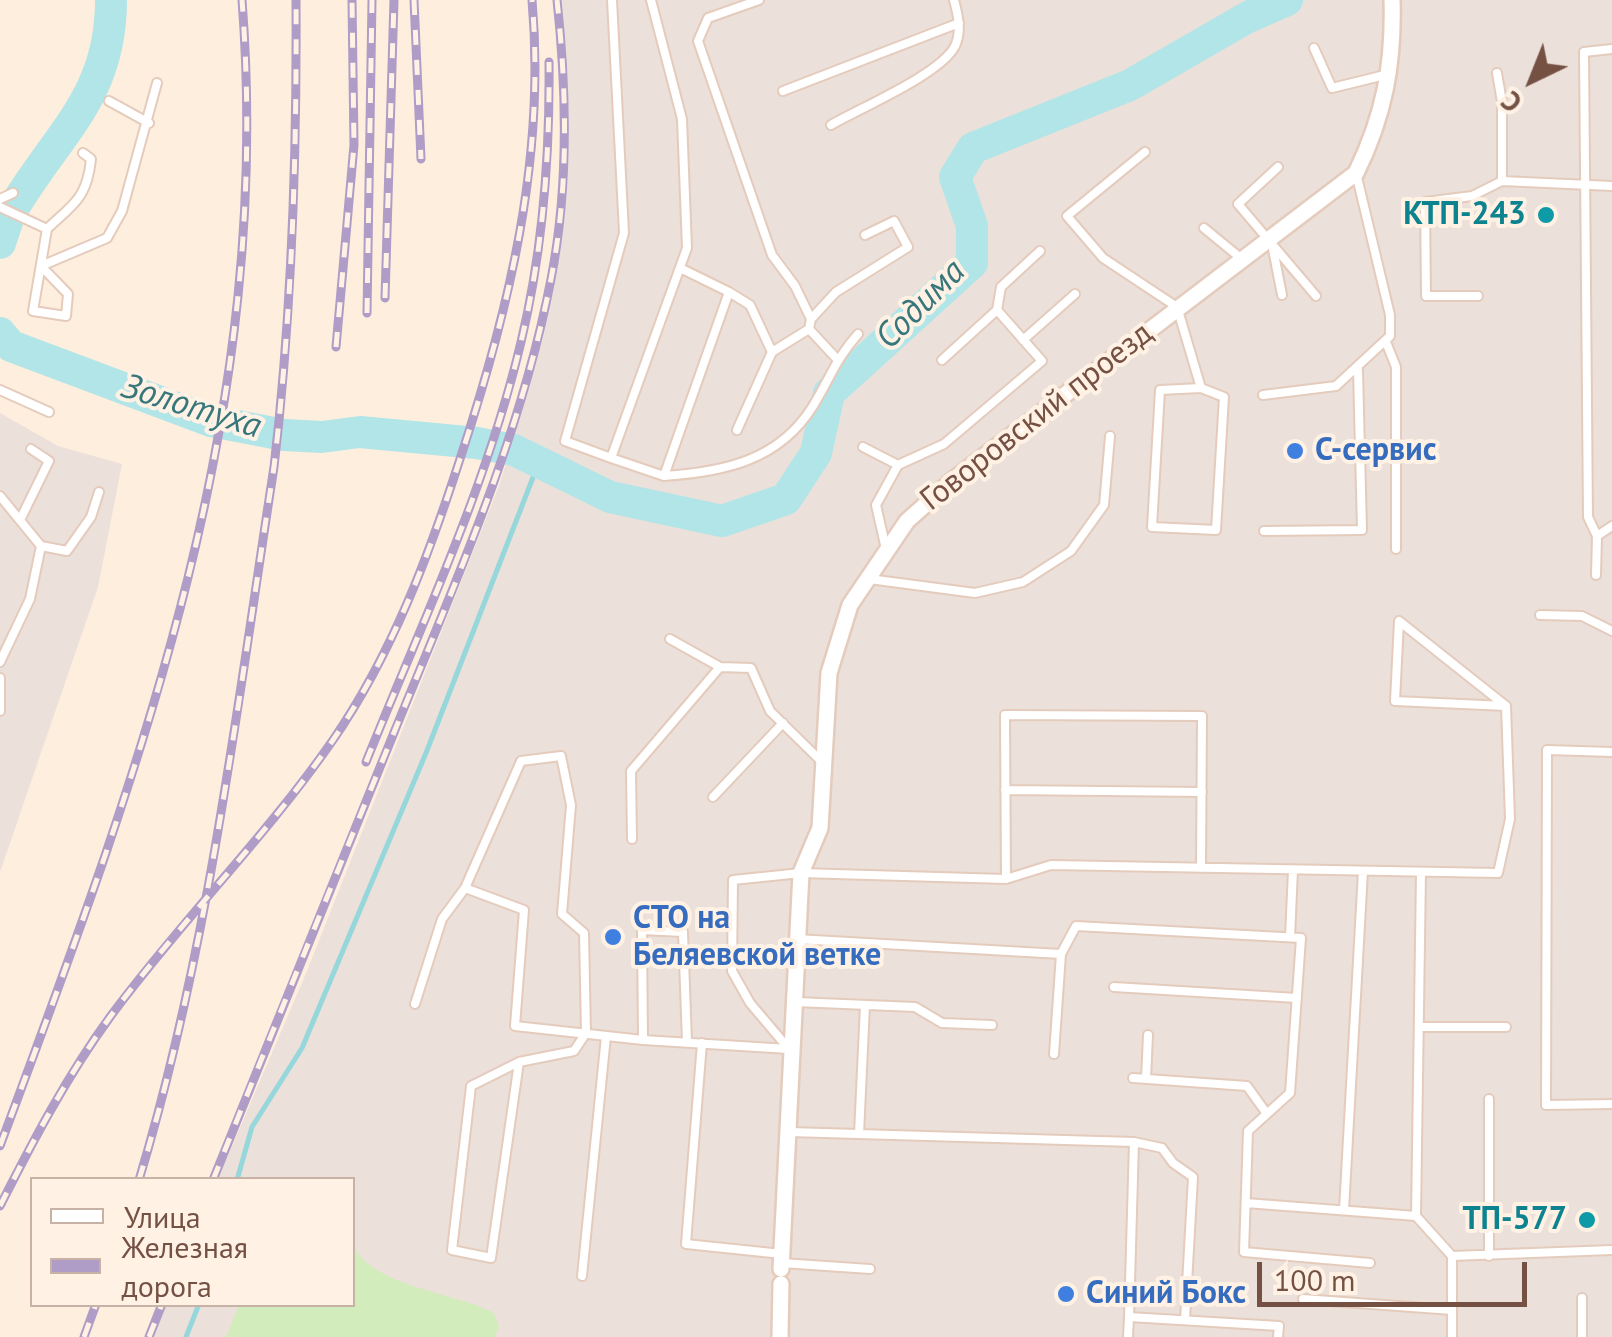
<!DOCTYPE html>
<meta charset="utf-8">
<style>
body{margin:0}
#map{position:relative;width:1612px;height:1337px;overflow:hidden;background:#feeedd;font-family:"PT Sans",sans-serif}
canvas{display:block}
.legend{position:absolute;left:30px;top:1177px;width:325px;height:130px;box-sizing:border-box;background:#fff2e5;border:2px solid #c8b2a5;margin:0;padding:12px 18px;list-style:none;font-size:30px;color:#755144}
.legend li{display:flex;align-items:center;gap:20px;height:50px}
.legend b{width:50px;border:2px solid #c8b2a5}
.north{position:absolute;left:1482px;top:30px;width:100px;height:100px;-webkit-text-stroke:8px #fff2e5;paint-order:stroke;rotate:223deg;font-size:28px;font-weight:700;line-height:40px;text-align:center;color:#755144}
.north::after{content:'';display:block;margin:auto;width:35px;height:45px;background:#755144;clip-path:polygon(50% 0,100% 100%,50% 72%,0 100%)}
.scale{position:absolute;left:1257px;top:1262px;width:270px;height:45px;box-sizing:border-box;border:5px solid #755144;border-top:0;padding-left:12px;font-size:30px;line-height:35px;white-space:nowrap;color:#755144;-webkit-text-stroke:8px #fff2e5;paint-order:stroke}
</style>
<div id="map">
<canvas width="1612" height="1337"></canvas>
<ul class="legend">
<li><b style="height:12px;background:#fff"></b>Улица</li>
<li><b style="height:12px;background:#af9cc7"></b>Железная дорога</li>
</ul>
<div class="north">С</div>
<div class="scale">100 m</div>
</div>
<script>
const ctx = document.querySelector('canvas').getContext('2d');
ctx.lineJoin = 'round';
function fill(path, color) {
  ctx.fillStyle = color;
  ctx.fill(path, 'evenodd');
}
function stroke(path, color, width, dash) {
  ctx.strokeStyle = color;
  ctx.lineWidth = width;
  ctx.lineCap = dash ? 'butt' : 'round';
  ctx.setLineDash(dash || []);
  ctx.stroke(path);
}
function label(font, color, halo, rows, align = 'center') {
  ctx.font = font + ' "PT Sans",sans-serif';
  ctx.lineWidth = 8;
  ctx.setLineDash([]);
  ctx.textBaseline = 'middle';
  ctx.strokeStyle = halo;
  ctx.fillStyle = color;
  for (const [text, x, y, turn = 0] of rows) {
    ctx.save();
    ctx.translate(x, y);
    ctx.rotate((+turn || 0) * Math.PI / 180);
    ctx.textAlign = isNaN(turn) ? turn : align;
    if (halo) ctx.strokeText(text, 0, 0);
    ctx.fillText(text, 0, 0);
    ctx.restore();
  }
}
fill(new Path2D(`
 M559,0H1612V1337H151L165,1305L352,1304V1180L218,1179L307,971L499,486L516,431L559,246L565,107Z
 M0,413L58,446L122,464L98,587L0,872Z`), '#ebe0da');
fill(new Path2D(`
 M353,1245C372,1287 455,1292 494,1313L499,1326L495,1337H226L239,1305L352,1304Z`), '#d3ecbb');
stroke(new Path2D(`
 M237,1180L252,1127L302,1048L426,753L539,462
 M186,1337L199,1304`), '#96d7db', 5);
stroke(new Path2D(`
 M14,207C59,132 111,96 111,0
 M0,243L7,222
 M0,333L11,346L211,421L284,435L322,437L360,432L477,443L514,450L610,497L722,521L786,499L816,453L829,393L972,263V226L955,177L973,148L1130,85L1248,17L1287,0`), '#b1e5e8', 32);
const service = new Path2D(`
 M612,0L624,233L565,441L611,458L687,248L682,119L651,0
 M1314,48L1332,88L1385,75
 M1497,73L1502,102V181L1612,186
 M783,91L959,23
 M109,101L149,123
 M831,125C860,108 941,74 955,46C962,31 958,15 954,0
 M1145,152L1067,216L1103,258L1177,307L1201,388L1160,390L1152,527L1216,530L1224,397L1201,388
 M1278,167L1238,204L1316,296
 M0,199L13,193
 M0,207L47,229L33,311L66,316L68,294L41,266
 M1204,228L1243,260
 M47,229C73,204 87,199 91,159L83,153
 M1272,244L1282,295
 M41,266L107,238L122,211L157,83
 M680,268L729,292
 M1478,296H1426L1425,202L1472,196L1502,181
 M997,310L1001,287L1040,251
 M811,319L836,292L908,247L894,221L865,235
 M809,329L836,358
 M1023,340L1075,294
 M1386,342L1396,367V549
 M0,390L49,412
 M1263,395L1336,386L1390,336V315L1356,173
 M737,430L772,352
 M863,447L898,465
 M611,458L664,476L729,292L750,305L772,352L809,329L811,319L795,286L772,255L698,41L708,18L759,0
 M664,476C723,472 779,461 813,406C829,380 837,357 858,334
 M0,496L41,546L30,599L0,662
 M20,520L49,461L31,449
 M1264,531L1362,530L1358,370
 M1597,536L1588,517L1584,52L1612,49
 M41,546L67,551L91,517L99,492
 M886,549L876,505L898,465L944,444L1042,361L997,310L942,360
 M1596,575L1597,536L1612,526
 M869,579L975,593L1023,582L1071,551L1104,505L1110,436
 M1540,615L1582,616L1612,631
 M670,639L720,667L751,668L770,711L822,762
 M0,678V711
 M1612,752L1547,750L1546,1105L1612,1104
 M1005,790L1202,792
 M713,797L783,723
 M632,839L631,771L720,667
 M1421,872L1416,1216L1452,1256L1612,1250
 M1006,879L1005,715L1202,716L1201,868
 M1290,937L1293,870
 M796,939L1061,954L1076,926L1301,938L1290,1093L1248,1131L1244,1252L1370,1263
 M1114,987L1297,998
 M796,1002L915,1007L942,1023L992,1025
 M415,1004L442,919L465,888
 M1419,1027H1506
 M687,1042L683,932L642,930L643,1040L789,1049
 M702,1043L686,1244L782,1254
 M789,1049L750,1003L732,971L733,880L801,873L1006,879L1051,865L1498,873L1510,819L1506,706L1399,621L1395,701L1506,706
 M1054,1054L1061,954
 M519,1062L471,1086L452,1250L491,1258L519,1062L574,1051L586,1033L584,933L562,914L571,805L561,756L521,761L465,888L524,910L515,1026L643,1040
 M1133,1078L1247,1086L1267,1114
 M1146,1079L1148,1035
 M789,1132L1134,1142L1162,1148L1173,1163L1193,1177L1185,1320
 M859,1134L865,1005
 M1134,1142L1129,1317L1279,1326L1278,1337
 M1246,1203L1416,1216
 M1344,1210L1363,871
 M1452,1256V1337
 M1489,1256V1099
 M782,1263L870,1269
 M582,1276L606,1036
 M1582,1298V1337
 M1303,1299L1452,1310
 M1128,1337L1129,1317`);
const minor = new Path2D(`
 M781,1269L801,873L820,828L829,673L850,605L907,521L953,480L1356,173C1384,116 1394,64 1392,0
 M780,1337L781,1284`);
stroke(service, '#e4cbbc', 12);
stroke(minor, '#e4cbbc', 20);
stroke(service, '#fff', 8);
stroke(minor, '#fff', 15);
const rail = new Path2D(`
 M414,0L421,159
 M385,298L394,0
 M367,313L372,0
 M336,347L354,145L352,0
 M366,762C421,625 487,486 521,342C543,250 550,156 549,62
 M0,1146C141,766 274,415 242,0
 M139,1180C209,948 237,706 274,467C292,312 297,156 296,0
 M213,1180C273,1030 334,880 395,730C455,583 521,436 551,279C569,187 567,93 557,0
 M0,1206C33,1141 67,1076 110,1017C180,922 265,838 333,740C392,654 428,558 460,459C509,310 546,158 532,0
 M84,1337L96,1304
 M149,1337L162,1304`);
stroke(rail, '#af9cc7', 9);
stroke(rail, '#fff2e5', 5, [15]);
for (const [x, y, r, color] of [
 [1546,215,10,"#0f9aa8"],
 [1295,451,10,"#3f7fe0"],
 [613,937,10,"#3f7fe0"],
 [1587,1220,10,"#0f9aa8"],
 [1066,1294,10,"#3f7fe0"]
]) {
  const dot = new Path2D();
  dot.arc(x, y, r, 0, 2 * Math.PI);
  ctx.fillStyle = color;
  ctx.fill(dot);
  stroke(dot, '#fff2e5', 4);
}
label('bold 32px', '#0d838f', '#fff2e5', [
 ["КТП-243",1526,215],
 ["ТП-577",1567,1220]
], 'right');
label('32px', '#755144', '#fff2e5', [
 ["Говоровский проезд",1037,417,-38]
]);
label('bold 32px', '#366cbe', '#fff2e5', [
 ["С-сервис",1315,451],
 ["СТО на",633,919],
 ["Беляевской ветке",633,956],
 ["Синий Бокс",1086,1294]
], 'left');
label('italic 35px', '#37777c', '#fff2e5', [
 ["Содима",921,305,-45],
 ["Золотуха",191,407,17]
]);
</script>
